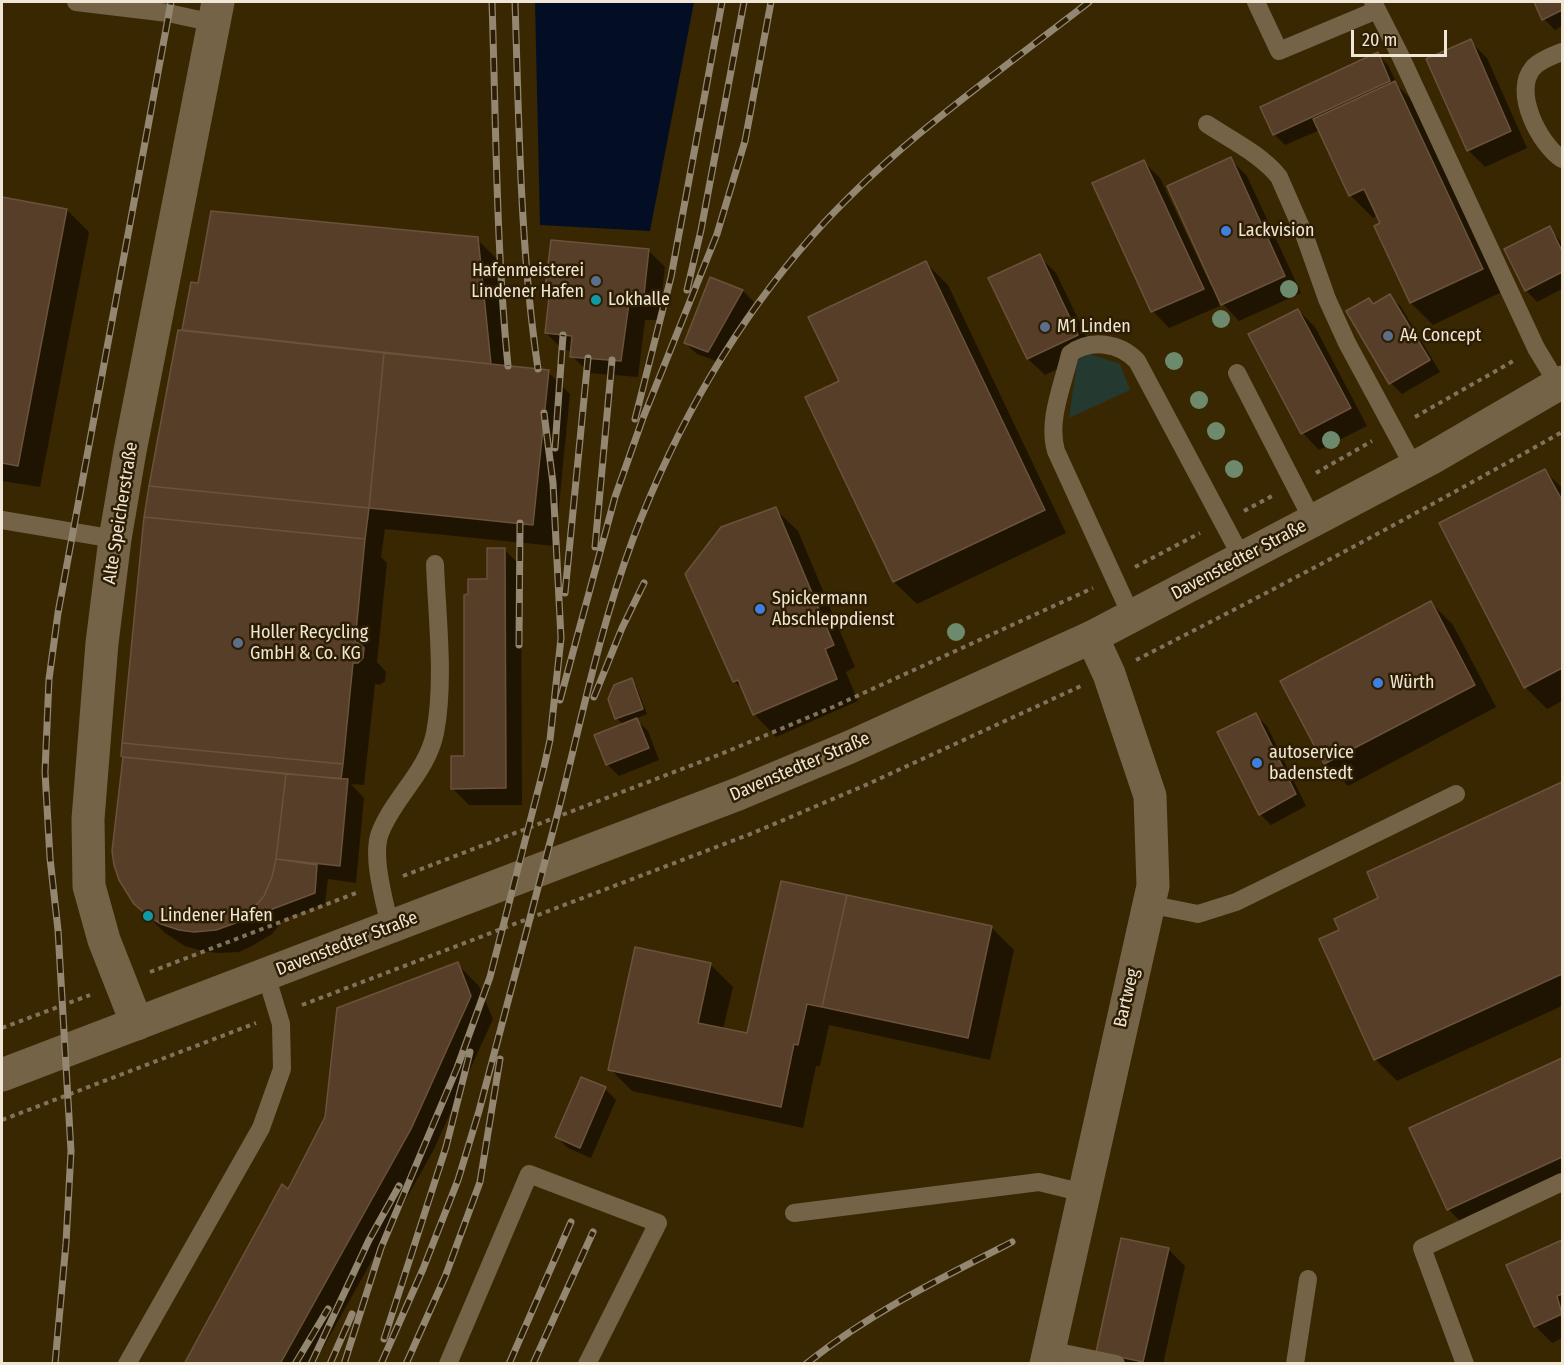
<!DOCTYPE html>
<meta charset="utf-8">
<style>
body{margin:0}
#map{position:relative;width:1564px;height:1365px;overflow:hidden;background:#2d1e03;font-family:"Fira Sans Condensed",sans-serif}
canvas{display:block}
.frame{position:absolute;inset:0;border:3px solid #f0e6d6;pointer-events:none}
.scale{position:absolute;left:1351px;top:30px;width:96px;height:27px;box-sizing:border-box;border:3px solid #f0e6d6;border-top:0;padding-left:8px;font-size:18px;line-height:21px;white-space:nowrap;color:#f0e6d6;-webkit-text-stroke:4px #2d1e03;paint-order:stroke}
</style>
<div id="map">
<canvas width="1564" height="1365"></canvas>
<div class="frame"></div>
<div class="scale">20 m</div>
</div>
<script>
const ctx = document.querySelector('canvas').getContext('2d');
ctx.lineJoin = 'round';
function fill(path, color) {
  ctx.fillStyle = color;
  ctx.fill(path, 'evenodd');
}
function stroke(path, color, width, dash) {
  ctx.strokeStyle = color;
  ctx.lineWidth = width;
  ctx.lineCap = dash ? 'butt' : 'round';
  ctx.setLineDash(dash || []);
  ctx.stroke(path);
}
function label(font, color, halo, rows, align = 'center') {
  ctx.font = font + ' "Fira Sans Condensed",sans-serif';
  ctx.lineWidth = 5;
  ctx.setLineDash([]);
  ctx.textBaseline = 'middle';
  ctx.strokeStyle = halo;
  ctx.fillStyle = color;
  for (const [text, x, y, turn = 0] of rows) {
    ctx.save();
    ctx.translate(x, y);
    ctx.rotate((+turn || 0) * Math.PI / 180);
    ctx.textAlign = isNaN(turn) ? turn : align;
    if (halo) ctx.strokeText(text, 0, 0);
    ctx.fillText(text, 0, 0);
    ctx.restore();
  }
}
fill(new Path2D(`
 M2,2H1562V1363L2,1364Z`), '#392702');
fill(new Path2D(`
 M1087,353L1120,364L1130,390L1069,418L1078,356Z`), '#243a30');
fill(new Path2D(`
 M535,2H694L650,231L540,225Z`), '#030e24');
fill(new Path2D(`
 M1535,2H1562V26L1555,30L1544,19Z
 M1470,41L1487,58L1527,148L1485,167L1468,150Z
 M1377,54L1388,65L1398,86L1417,105L1504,291L1433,325L1411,303L1376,227L1382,224L1378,215L1373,218L1350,195L1320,130L1285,145L1274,134Z
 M1230,159L1247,176L1301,293L1239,321L1218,299L1220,306L1169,328L1153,311L1094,184L1143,161L1160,178L1211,286L1214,285Z
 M2,198L67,210L89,232L40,487L2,481Z
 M1549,228L1562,243V289L1537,302L1526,290Z
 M477,239L499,261L511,368L548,372L570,394L555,546L385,529L381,557L387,563L377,662L386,672L385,681L380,685L375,684L364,785L351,784L364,798L356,883L328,879L325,904L284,919L272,934L252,946L239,952L218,953L202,951L185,946L165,933L142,910L115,843L124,757L183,332L192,284L200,285Z
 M648,250L665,267L659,320H645L638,377L589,373L572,356V351L563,350L546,333L550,300L546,296Z
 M1039,256L1056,273L1094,352L1045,375L1028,359L990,279Z
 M926,263L948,285L1066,533L917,604L894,582L807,398L841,382Z
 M711,279L743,291L754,302L719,362L697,354L685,343Z
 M1390,296L1401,307L1440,372L1402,394L1391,383L1374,305Z
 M1298,310L1315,327L1367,426L1319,450L1303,433Z
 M1545,471L1562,488V701L1547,709L1525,687Z
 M775,509L798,531L855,667L846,672L858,701L776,737L754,714L744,691L734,681Z
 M504,549L521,566L522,805H469L452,788L466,757Z
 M1431,603L1453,625L1496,707L1348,786L1325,763L1282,682Z
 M631,680L636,685L647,714L635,719L648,731L659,760L619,776L607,764L596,736L624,725L617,719L609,699Z
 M1255,715L1267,726L1306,806L1271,825L1260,814Z
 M1562,784V1006L1397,1081L1375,1059L1341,931L1380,899L1369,873Z
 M782,883L991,927L1014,950L990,1060L829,1025L820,1066H816L803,1128L632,1091L610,1069L710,964L733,987L723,1030L749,1035Z
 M457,964L479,986L493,1019L433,1151L314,1364H185L288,1191Z
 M1562,1059V1189L1470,1231L1448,1209L1411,1128Z
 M582,1079L605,1089L616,1100L591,1158L568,1148L557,1137Z
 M1562,1242V1338L1552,1343L1535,1326L1508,1266Z
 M1168,1249L1185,1266L1163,1364H1109Z`), '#0007');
const building = new Path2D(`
 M1534,2H1562V10L1542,20Z
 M1471,39L1511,131L1467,151L1426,59Z
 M1378,52L1390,81L1273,135L1260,107Z
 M1395,81L1483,269L1410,303L1374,226L1380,223L1364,189L1349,196L1313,119Z
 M1231,157L1285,276L1221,305L1167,186Z
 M1144,160L1204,289L1151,312L1092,183Z
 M2,197L67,209L18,466L2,463Z
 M211,211L478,237L491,364L182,330L191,282L198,283Z
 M1550,226L1562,251V272L1525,291L1504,249Z
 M551,240L649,249L643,304L629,303L621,361L570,357L572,336L545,333L549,297L544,296Z
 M1040,254L1078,335L1027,359L988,278Z
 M926,261L1045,510L893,582L805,397L839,381L808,317Z
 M710,277L743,290L708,352L684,343Z
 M1390,294L1430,360L1389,384L1346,311L1369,298L1373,304Z
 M1298,309L1351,408L1301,434L1248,334Z
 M178,330L384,353L369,508L149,486Z
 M384,353L549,370L533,525L369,508Z
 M1545,469L1562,500V668L1524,688L1439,523Z
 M149,486L369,508L365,539L144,517Z
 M776,507L834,645L825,649L837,679L753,715L738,680L733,682L685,574L721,527Z
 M144,517L365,539L355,642L359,643L364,648L363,658L358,663H353L343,764L122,743Z
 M487,548H505L506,788L451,789V756H464V595L468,594V579H487Z
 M1431,601L1475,685L1324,764L1280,681Z
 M632,678L643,709L615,719L608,699L614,685Z
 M1256,713L1296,794L1259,815L1217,732Z
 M637,718L649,748L606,765L594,735Z
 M122,743L343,764L341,779L123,757L121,756Z
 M123,757L286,774L276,859L272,877L264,896L250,912L230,925L216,930L194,932L179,930L161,924L148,916L134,904L119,880L114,865L112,851Z
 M286,774L348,779L340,866L276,859Z
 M1562,782V974L1374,1060L1319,939L1339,930L1334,919L1378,898L1367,872Z
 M276,859L317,865L315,893L230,925L250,912L264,896L272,877Z
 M781,881L847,895L822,1007L807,1004L798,1045L794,1044L781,1107L608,1070L635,947L711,963L698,1023L747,1033Z
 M847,895L992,926L968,1038L822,1007Z
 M458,962L471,996L411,1129L280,1364H184L282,1184L288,1189L325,1117L337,1008Z
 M1562,1058V1157L1447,1210L1409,1128Z
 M581,1077L606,1087L580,1148L555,1137Z
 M1121,1238L1169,1248L1143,1362L1096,1352Z
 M1562,1240V1294L1557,1296L1562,1314L1534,1327L1506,1265Z`);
fill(building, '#573e28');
stroke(building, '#6a523b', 1.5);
stroke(new Path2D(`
 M1415,417L1515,360
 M1316,473L1372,441
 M1244,511L1272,496
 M1135,567L1200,533
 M1136,660C1280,587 1422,511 1562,432
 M403,876L721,754L833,707L1093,588
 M150,972L356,893
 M302,1005L753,833L868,784L1081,686
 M2,1028L90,995
 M2,1120L256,1023`), '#80735d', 4, [4.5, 4.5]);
stroke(new Path2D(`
 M76,2L168,13L214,23
 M1256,2L1279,51L1377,10
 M1373,2L1399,53L1536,348L1562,391
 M1562,52C1554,55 1539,61 1533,68C1512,92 1540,145 1562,159
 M1207,124C1231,140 1262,155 1279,177L1304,234L1327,299L1347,343L1414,467
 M1237,373L1313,521
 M2,520L115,539
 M1132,617L1056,451C1047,420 1063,385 1070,354C1091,338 1120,343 1137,361L1242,558
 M1148,904L1198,914L1236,902L1456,794
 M390,927C385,902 371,857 380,833C394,797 427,772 435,733C445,681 437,618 435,564
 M794,1213L1039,1182L1084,1193
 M1049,1350L1116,1364
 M127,1364L261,1128L282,1069L281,1024L266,975
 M448,1364L529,1174L658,1223L587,1364
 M1295,1364L1308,1279
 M1465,1364L1422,1248L1562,1182`), '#746346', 18);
stroke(new Path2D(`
 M137,1024L104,940L89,886L88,819L102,643L115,539L130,451L218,2
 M1046,1364L1153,886L1150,796L1109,674L1092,637`), '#746346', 33);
stroke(new Path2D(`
 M2,1075L738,794L850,747L1092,637L1430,459L1562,382`), '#746346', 33);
const rail = new Path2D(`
 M492,2C496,123 496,245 508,366
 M515,2C519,124 520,247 538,369
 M687,290L701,230L744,2
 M635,419L671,277L722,2
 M555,448L563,335
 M595,547L612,360
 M565,593L588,358
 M519,645L520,523
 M594,697L622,628L644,583
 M560,700L615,497L643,418L717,234L745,141L771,2
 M384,1339L446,1147L470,1052
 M55,1364L66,1243L71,1151L58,930L50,858L45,772L49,679L58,613L171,2
 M295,1364L328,1309
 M311,1364L369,1240L399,1186
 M330,1364L352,1314
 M344,1364L381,1248L457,1068L490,977L544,767L550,740L561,638L553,483L544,413
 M381,1364L423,1269L458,1180L479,1111C505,1011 532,912 558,812C581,721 600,627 633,539C675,428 734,324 813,235C893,145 995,75 1089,2
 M406,1364L445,1277L480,1182L500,1059
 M509,1364L571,1222
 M533,1364L593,1232
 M806,1364C868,1314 941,1278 1012,1242`);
stroke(rail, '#938772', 7);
stroke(rail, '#2d1e03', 4.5, [14]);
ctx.fillStyle = '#6d8a6d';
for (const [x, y] of [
 [1289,289],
 [1221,319],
 [1174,361],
 [1199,400],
 [1216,431],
 [1331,440],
 [1234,469],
 [956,632]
]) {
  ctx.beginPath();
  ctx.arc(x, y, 9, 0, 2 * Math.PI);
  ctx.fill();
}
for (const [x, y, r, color] of [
 [1226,231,6,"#3f7fe0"],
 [596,281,6,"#5c6f8a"],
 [596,300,6,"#0f9aa8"],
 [1045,327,6,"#5c6f8a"],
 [1388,336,6,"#5c6f8a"],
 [760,609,6,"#3f7fe0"],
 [238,643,6,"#5c6f8a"],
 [1378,683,6,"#3f7fe0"],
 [1257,763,6,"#3f7fe0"],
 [148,916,6,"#0f9aa8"]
]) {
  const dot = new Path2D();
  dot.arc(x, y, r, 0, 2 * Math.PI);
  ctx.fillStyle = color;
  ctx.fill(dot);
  stroke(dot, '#2d1e03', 2);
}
label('18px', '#f0e6d6', '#2d1e03', [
 ["Lackvision",1238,231],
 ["Hafenmeisterei",584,271,"right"],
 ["Lindener Hafen",584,292,"right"],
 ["Lokhalle",608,300],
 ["M1 Linden",1057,327],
 ["A4 Concept",1400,336],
 ["Spickermann",772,599],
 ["Abschleppdienst",772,620],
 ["Holler Recycling",250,633],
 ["GmbH & Co. KG",250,654],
 ["Würth",1390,683],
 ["autoservice",1269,753],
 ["badenstedt",1269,774],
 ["Lindener Hafen",160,916]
], 'left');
label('18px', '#f0e6d6', '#2d1e03', [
 ["Alte Speicherstraße",121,513,-81],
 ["Davenstedter Straße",1239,560,-28],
 ["Davenstedter Straße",800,767,-23],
 ["Davenstedter Straße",347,944,-21],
 ["Bartweg",1127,998,-77]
]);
</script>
